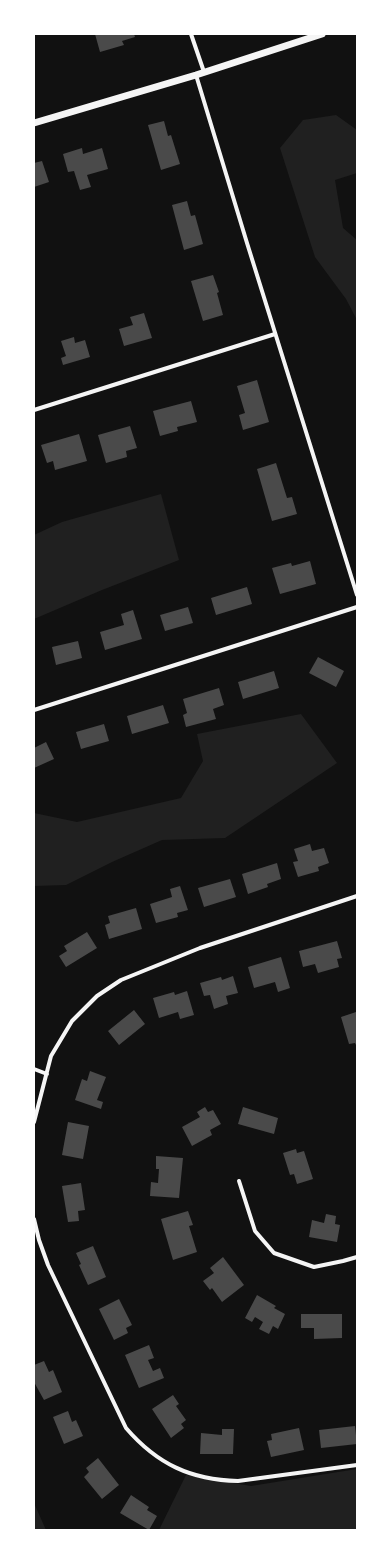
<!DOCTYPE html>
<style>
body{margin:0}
#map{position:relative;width:391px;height:1564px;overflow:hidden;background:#111;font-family:Signika,sans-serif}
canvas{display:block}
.frame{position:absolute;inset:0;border:35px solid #fff;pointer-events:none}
</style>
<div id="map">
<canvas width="391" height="1564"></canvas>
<div class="frame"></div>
</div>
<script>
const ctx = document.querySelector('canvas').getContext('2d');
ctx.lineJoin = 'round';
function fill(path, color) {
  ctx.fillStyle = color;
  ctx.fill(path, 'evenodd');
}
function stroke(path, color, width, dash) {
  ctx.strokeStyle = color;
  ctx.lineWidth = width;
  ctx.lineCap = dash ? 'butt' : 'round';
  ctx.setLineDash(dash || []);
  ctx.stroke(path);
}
fill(new Path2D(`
 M336,115L357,130V173L335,180L343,228L357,240V320L346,299L315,257L280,148L303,120Z
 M161,494L179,560L102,590L34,619V535L62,522Z
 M301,714L337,763L225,838L162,840L112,862L66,885L34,886V813L77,822L181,798L203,761L197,734Z
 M357,1469V1530H159L186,1475L251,1486Z
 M34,1503L46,1530H34Z`), '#202020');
fill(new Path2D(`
 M95,34H134L135,37L122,41L124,45L100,52Z
 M164,121L168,136L171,135L180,164L161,170L148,125Z
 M82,148L83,154L102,148L108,169L87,175L91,187L80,190L74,171L68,172L63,154Z
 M42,161L49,182L34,187V163Z
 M187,201L191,216L195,215L203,244L184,250L172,205Z
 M213,275L219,292L217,293L223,315L203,321L191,281Z
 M144,313L152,338L124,346L119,329L133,325L130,317Z
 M74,337L75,343L85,340L90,357L63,365L61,358L66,356L61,341Z
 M257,380L269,422L243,430L239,415L245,413L237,386Z
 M191,401L197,422L177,427L178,431L160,436L153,411Z
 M130,426L137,448L126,451L127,457L106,463L98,435Z
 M79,434L87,461L55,470L53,461L47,463L41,445Z
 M276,463L287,498L292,497L297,514L272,521L257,469Z
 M310,561L316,584L280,594L272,568L291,563L292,566Z
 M247,587L252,604L216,615L211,598Z
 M188,607L193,623L165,631L160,615Z
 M133,610L142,639L105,650L100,632L124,625L121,614Z
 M78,641L82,658L56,665L52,647Z
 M318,657L344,671L336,687L309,673Z
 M274,671L279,688L243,699L238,682Z
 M219,688L224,705L213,709L216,719L186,727L183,715L187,713L183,699Z
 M163,705L169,723L132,734L127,716Z
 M104,724L109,741L81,749L76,732Z
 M46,742L54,759L34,768V748Z
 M310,844L312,851L324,848L329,863L318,867L319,871L298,877L293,862L298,861L294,849Z
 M277,863L281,879L267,884L268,887L248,894L242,874Z
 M230,879L236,897L204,907L198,888Z
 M180,886L188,910L177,913L178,917L156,923L150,904L172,897L170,889Z
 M136,908L142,929L109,939L105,925L110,923L108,916Z
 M87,932L97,948L66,967L59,956L67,951L64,946Z
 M337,941L342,958L337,959L339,967L318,973L315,964L303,967L299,951Z
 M281,957L290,988L278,992L275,982L254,988L248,967Z
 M233,976L238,993L226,996L228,1004L214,1009L210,995L204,996L200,983L221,977L222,980Z
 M187,991L194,1015L180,1019L178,1012L159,1018L153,998L174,992L175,995Z
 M134,1010L145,1024L119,1045L108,1031Z
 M356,1012L357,1014V1047L355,1043L349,1044L341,1017Z
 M90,1071L106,1077L97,1100L103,1102L101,1109L75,1100L82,1079L87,1081Z
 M205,1107L208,1112L213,1110L221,1124L210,1130L212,1135L192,1146L182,1127L200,1117L197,1112Z
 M243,1107L278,1118L274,1134L238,1124Z
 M68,1122L89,1126L83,1159L62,1155Z
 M296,1149L297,1153L304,1151L313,1179L297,1184L294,1174L290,1175L283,1153Z
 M156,1156L183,1158L179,1198L150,1196L151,1182L158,1183L159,1169H156Z
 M81,1183L85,1210L78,1211L79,1221L68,1222L62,1186Z
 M188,1211L193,1225L189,1226L197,1252L173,1260L161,1219Z
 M326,1214L336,1216L335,1224L340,1225L337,1242L309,1237L312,1220L324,1223Z
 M93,1246L106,1277L88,1285L79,1265L81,1264L76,1253Z
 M223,1257L244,1285L222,1302L212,1288L210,1290L203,1281L214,1273L210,1268Z
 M257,1295L276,1306L274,1308L285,1314L278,1329L273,1326L269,1334L259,1329L263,1322L255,1317L252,1322L245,1318Z
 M119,1299L132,1325L126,1328L128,1333L114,1340L99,1309Z
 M301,1314H342V1338L314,1339V1328H301Z
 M149,1345L154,1358L148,1360L153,1371L160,1368L164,1378L139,1388L125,1355Z
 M44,1361L49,1372L53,1370L62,1392L44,1400L34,1382V1365Z
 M173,1395L179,1404L176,1406L186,1420L181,1424L184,1428L171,1438L152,1409Z
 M68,1411L72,1422L76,1420L83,1436L64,1444L53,1417Z
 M355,1426L357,1444L321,1448L319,1430Z
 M299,1428L304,1450L271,1457L267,1441L272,1440L271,1434Z
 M222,1429H234L233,1454H200L201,1433L222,1435Z
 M98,1458L119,1485L102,1499L84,1477L89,1472L86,1468Z
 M131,1495L149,1507L147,1510L157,1516L149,1530L120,1513Z`), '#4a4a4a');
stroke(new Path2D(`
 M191,34L204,72
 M196,75L247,243L357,595
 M34,410L275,334
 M34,710L357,607
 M34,1069L47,1074
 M34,1122L51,1056L72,1021L97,996L121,980L200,948L357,896
 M239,1181L255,1231L274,1253L314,1267L343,1261L357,1257
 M34,1219L39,1240L48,1265L126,1428C157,1464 191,1480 238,1481L357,1465`), '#f5f5f5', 4);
stroke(new Path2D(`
 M34,123L196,75L322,34`), '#f5f5f5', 7);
</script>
